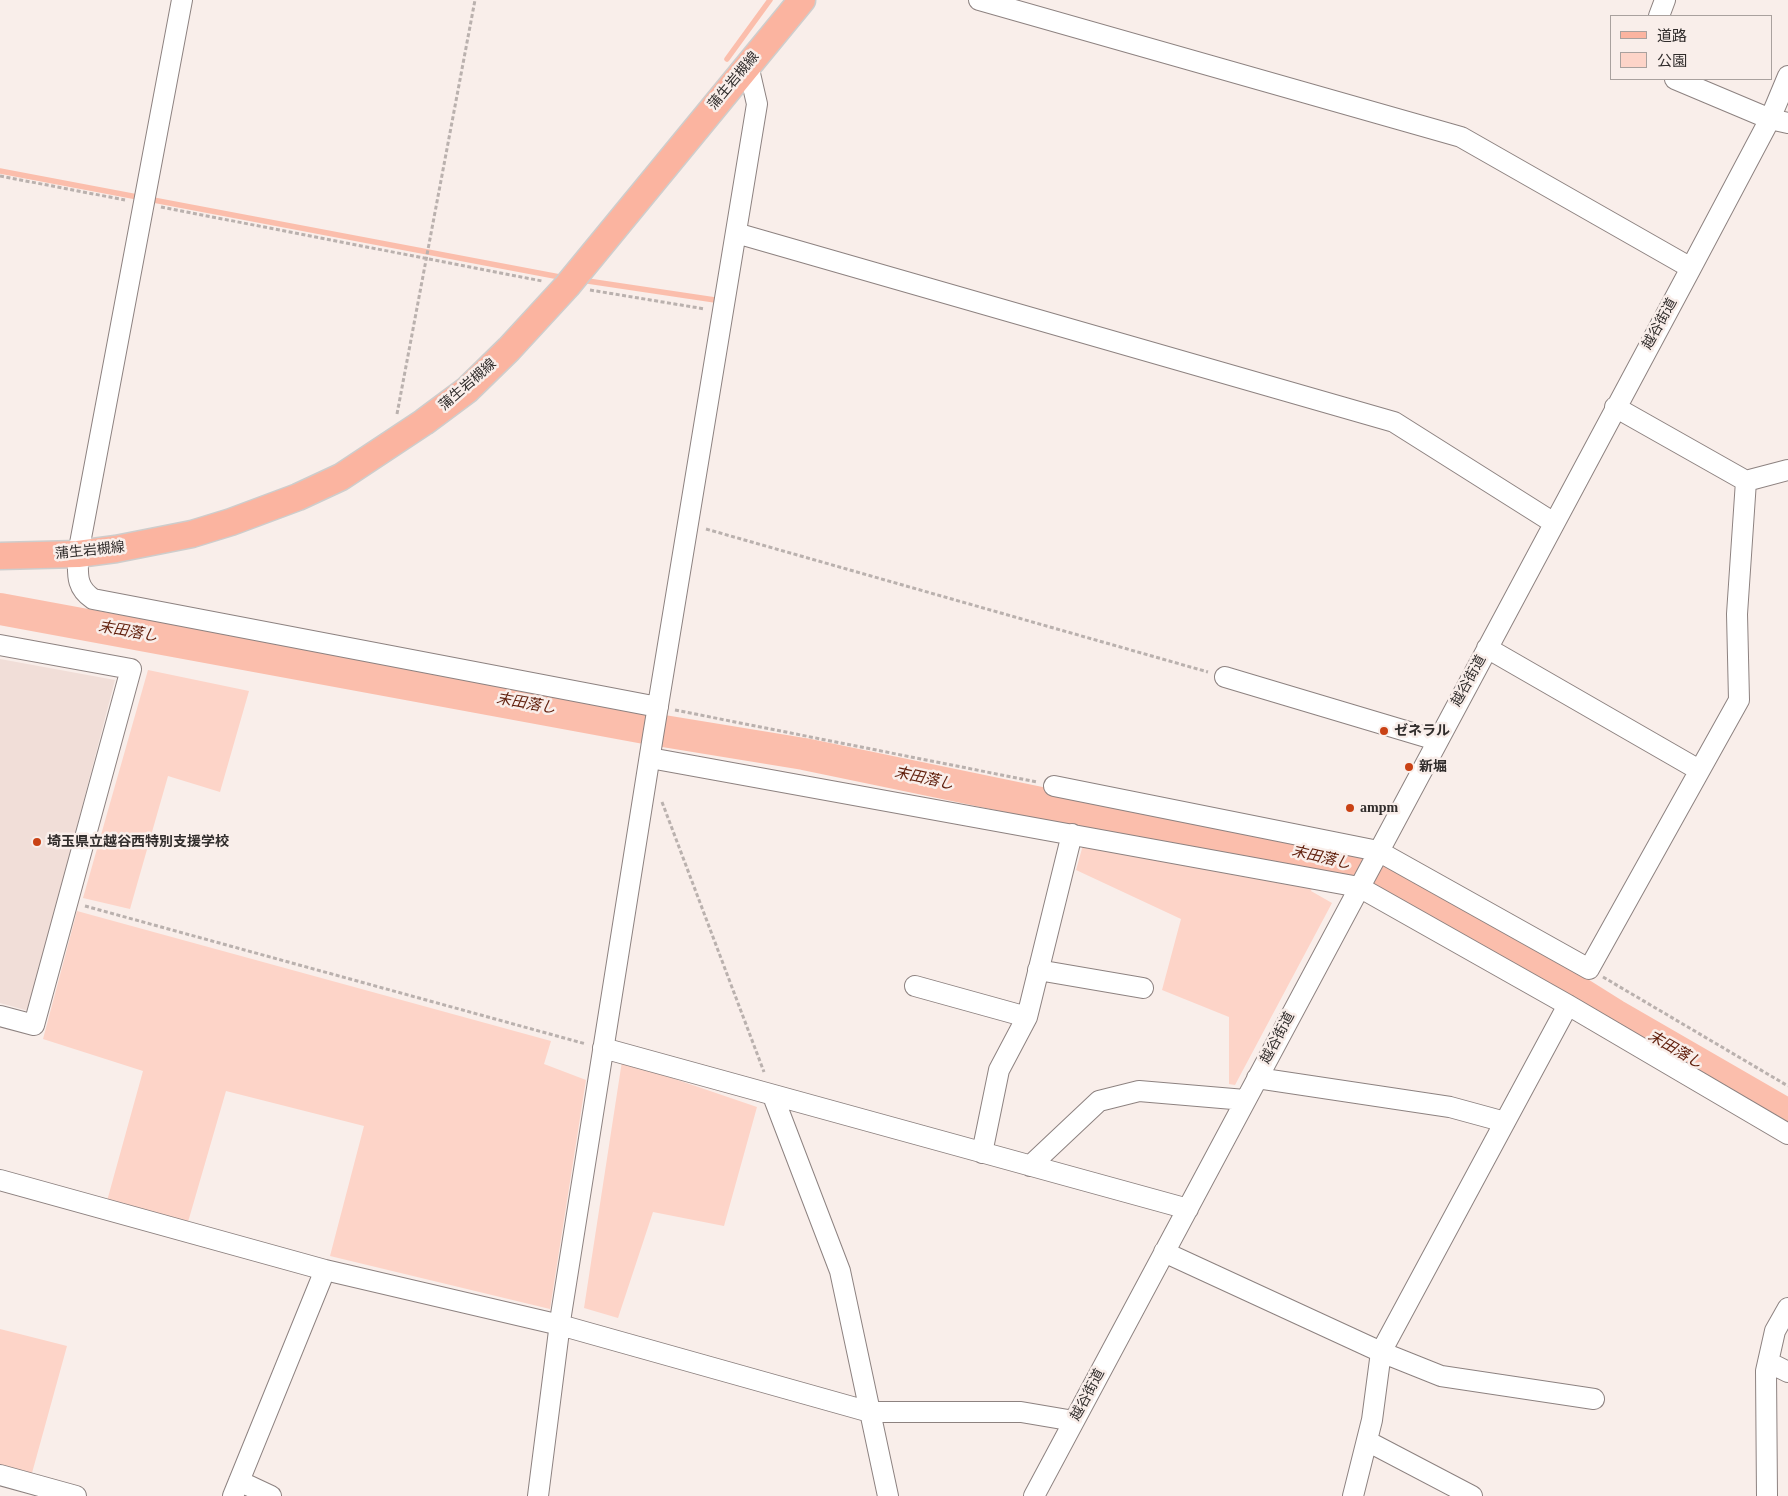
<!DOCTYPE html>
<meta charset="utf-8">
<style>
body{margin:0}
#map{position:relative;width:1788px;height:1496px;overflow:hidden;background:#f9eeea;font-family:"Times New Roman","Noto Sans JP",serif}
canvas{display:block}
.legend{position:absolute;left:1610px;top:15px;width:162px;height:65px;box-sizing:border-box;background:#f9eeea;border:1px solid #a9a19e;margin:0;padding:6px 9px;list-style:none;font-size:15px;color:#312d2c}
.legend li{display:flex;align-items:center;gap:10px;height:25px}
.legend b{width:25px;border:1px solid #a9a19e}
</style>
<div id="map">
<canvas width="1788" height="1496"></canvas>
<ul class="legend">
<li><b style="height:6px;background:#fbb4a0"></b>道路</li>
<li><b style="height:14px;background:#fdd4c8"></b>公園</li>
</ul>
</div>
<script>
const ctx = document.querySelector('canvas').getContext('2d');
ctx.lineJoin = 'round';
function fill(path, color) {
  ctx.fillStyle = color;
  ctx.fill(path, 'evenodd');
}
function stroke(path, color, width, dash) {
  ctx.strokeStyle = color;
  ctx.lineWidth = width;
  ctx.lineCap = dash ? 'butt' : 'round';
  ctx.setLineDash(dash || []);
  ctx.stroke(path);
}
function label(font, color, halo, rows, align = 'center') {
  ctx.font = font + ' "Times New Roman","Noto Sans JP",serif';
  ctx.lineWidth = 5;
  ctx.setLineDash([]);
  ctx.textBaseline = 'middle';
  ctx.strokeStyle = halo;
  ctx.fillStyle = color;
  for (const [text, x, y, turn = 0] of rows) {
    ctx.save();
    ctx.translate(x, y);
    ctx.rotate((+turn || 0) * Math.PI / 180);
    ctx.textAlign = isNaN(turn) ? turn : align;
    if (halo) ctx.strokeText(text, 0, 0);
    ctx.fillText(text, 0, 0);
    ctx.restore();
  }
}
fill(new Path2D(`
 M0,659L115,680L29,1011L0,1003Z`), '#f1ded8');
fill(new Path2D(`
 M148,670L249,691L220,792L168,776L130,909L83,898Z
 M1083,845L1314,882L1311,891L1332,903L1235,1085L1229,1084V1017L1162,990L1181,919L1076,870Z
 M77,911L551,1041L544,1064L586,1080L550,1309L330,1256L364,1126L226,1091L188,1222L107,1201L143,1071L43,1039Z
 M622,1061L757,1107L724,1226L653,1212L618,1318L584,1308Z
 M0,1329L67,1346L32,1473L0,1465Z`), '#fdd4c8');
stroke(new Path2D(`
 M727,59L770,0
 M0,171L565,278
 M581,280L715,300`), '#fbbeac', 5.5);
stroke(new Path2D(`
 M0,609L645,728L804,754L1137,823L1336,859L1385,877L1524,958L1615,1015L1788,1115`), '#fbbeac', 32);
const minor = new Path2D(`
 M182,0L78,554C78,573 75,587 93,599L658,707
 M979,0L1461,137L1691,268
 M1659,16L1665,0
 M1675,79L1770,119L1788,123
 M736,233L1394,422L1554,523
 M1746,481L1788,470
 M0,645L131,669L34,1025L0,1016
 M1487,648L1699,770
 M1225,677L1436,740
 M650,758L1359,887L1568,1005L1788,1134
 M1054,786L1378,851L1589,969L1739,700L1737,614L1746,481L1615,407
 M1038,970L1143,988
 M915,986L1027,1017
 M603,1048L1188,1209
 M1257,1078L1450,1107L1505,1122
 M773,1096L840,1271L888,1496
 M982,1153L999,1070L1027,1017L1072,834
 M1030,1166L1099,1101L1139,1091L1245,1100
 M0,1180L325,1270L560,1325L870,1412H1021L1074,1421
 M1164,1252L1381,1352L1441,1376L1594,1399
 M1768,1362L1788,1372
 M1367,1441L1472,1496
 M0,1475L76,1496
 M239,1481L271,1496
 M233,1496L325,1270
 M538,1496L561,1315L653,736L757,104L748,65
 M1034,1496L1691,268L1770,119L1788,76
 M1353,1496L1372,1420L1381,1352L1568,1005
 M1767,1496L1766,1371L1775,1331L1788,1308`);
const major = new Path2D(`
 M0,556L78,554L116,549L192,534L231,522L298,497L341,477L424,422L467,390L509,349L567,286L802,0`);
stroke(minor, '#8d8280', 22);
stroke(major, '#cecdcc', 29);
stroke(new Path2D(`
 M0,176L125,200
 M161,207L542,281
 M590,290L705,309
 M397,414L475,0
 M706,529L1208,672
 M675,710L1037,782
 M662,802L764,1072
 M85,906L586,1044
 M1603,977L1788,1086`), '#bab1ae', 3, [4, 2.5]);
stroke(minor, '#fff', 20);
stroke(major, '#fbb4a0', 26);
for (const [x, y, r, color] of [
 [1384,731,5,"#c94114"],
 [1409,767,5,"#c94114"],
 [1350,808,5,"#c94114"],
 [37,842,5,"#c94114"]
]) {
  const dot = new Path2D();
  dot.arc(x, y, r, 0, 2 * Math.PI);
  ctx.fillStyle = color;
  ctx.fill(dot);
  stroke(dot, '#f9eeea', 2);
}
label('14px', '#312d2c', '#f9eeea', [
 ["蒲生岩槻線",734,81,-50],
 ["越谷街道",1660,324,-61],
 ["蒲生岩槻線",468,385,-41],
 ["蒲生岩槻線",90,551,-6],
 ["越谷街道",1469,681,-61],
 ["越谷街道",1278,1038,-62],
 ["越谷街道",1088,1395,-62]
]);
label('bold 14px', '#312d2c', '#f9eeea', [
 ["ゼネラル",1394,731],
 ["新堀",1419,767],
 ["ampm",1360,808],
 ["埼玉県立越谷西特別支援学校",47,842]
], 'left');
label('italic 15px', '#601e0b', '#f9eeea', [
 ["末田落し",128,632,10],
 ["末田落し",526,704,10],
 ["末田落し",924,779,12],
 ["末田落し",1321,858,13],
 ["末田落し",1675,1050,30]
]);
</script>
